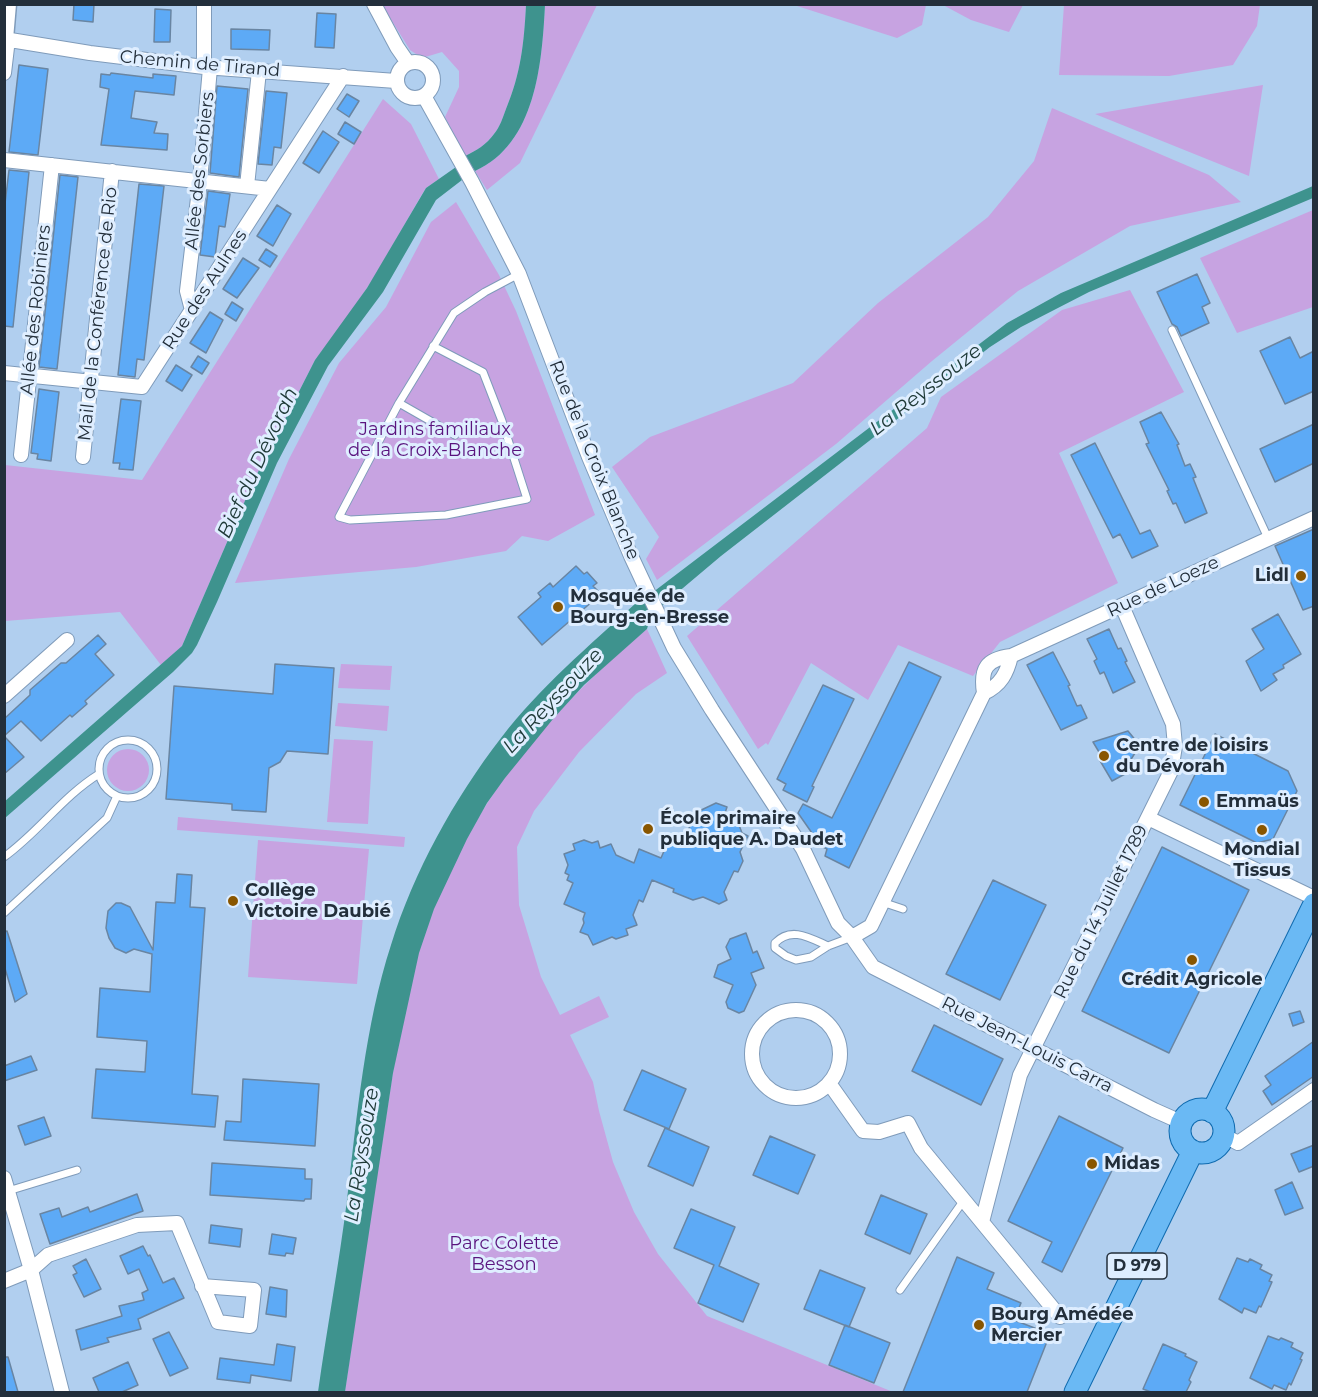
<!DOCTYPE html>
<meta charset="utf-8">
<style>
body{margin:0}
#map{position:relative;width:1318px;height:1397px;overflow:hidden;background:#b1cfef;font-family:Montserrat,sans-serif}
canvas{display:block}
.frame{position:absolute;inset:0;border:6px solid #232f3b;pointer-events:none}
</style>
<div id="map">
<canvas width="1318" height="1397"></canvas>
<div class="frame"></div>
</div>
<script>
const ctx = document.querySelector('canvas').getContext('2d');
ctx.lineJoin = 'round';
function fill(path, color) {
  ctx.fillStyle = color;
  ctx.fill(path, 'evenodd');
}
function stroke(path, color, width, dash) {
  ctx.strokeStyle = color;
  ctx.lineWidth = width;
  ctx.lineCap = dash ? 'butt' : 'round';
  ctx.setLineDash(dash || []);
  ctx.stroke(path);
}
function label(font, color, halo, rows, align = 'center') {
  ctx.font = font + ' Montserrat,sans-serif';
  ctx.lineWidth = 6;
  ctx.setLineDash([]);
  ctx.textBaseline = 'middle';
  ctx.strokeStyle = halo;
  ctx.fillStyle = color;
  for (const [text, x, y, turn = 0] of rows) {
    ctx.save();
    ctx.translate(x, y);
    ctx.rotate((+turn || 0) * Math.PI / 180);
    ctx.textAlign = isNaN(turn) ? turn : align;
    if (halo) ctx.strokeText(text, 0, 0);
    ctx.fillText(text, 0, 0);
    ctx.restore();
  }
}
fill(new Path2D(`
 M382,5H526C524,43 521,73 506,109C503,117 500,127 494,134C487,144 476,151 465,156L445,117L459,87V71L442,52L422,58L410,50Z
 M545,5H597L520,163L487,190L475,171C536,144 542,63 545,5Z
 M794,5H926L922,25L897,38Z
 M943,5H1023L1009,32L971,20Z
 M1064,5V4L1260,5L1257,26L1233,65L1169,76L1059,75Z
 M1263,85L1249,176L1095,114Z
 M383,99L411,124L439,179L426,188L421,196L376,274L346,320L315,360L254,480L182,646L161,665L120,612L5,621V465L142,480Z
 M1052,108L1209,175L1241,202L1130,226L1018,291L932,361L836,444L657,580L646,559L659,537L612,467L650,437L793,383L878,303L988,217L1034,161Z
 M456,202L499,275L516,311L595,515L548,541L522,536L506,551L416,567L235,583L289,459L339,363L386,307L431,222Z
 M1313,210V307L1237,333L1200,258Z
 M1130,290L1184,392L1059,453L1118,583L1000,642L973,676L898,645L868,700L811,663L768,745L766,743L758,749L687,636L927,428L941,397L1062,310Z
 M647,629L667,673L636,694L579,752L534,811L517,847L519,905L541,977L560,1015L599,996L609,1017L570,1035L593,1082L599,1111L613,1162L634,1212L658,1254L707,1316L893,1392H345C357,1307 369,1222 383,1137C393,1075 401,1010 419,950C435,899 459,846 488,802C531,736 587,679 647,629Z
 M341,664L392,666L390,690L338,688Z
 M338,703L389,706L387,731L335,726Z
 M334,739L373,741L368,824L327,822Z
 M107 770a21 21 0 1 1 42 0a21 21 0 1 1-42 0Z
 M178,817L405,837L404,847L177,830Z
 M258,840L369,849L357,984L248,977Z`), '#c7a3e1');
fill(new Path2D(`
 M526,5H545C542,63 536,144 475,171L465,156C476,151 487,144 494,134C500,127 503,117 506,109C521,73 524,43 526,5Z
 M456,167L462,180L436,200L383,292L328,366L277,463L217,602L197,645L192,653L173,672L5,818L4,802L182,646L254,480L315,360L367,288L426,188Z
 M1313,186V198L1089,292L1021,327L990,347L721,556L651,615L647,629L584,685L553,719L505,778L487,803L467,839L434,909L419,953L393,1073L345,1392H318C327,1328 339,1264 347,1200C357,1116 365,1025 391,945C414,871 454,799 501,738C540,687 589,646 636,603L644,599L1007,323L1061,293Z`), '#3e938e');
const building = new Path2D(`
 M74,4H94L93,22L73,20Z
 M155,9L171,10L170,42H154Z
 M317,13L336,14L334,48L315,47Z
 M231,29L270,30L269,50L231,49Z
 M19,65L48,69L38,155L9,152Z
 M111,73L153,78V74L176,76L174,95L135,91L131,118L157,122L154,133L168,134L167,150L101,145L109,89L100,87L101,74L110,75Z
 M217,86L248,89L239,177L210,173Z
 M266,91L287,93L281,148L274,147L272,165L258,164Z
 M347,94L359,101L349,117L337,109Z
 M345,122L361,132L354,144L338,134Z
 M323,131L339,142L319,173L303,163Z
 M9,170L29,172L13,327L4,326V212Z
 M60,175L78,177L57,369L39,367Z
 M139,184L164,186L144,360L137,359L135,377L118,375Z
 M208,191L230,194L225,227L219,226L215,257L200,255Z
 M277,205L291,214L273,246L257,236Z
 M266,249L277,256L270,267L259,260Z
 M243,258L259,268L237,298L223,289Z
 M1197,274L1210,303L1202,307L1209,323L1181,336L1177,327L1172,324L1157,292Z
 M232,302L243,309L236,321L225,314Z
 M210,312L223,320L206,353L190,343Z
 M1290,337L1300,358L1314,351V391L1285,404L1260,351Z
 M198,356L209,363L202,374L191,367Z
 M176,365L192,375L182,391L166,381Z
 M39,389L59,392L51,461L37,459L38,454L31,453Z
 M121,399L141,401L133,470L119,469L120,463H113Z
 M1161,412L1179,444L1177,445L1185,466L1190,464L1196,477L1193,478L1207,513L1185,523L1176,503L1173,504L1167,491L1169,490L1146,444L1149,443L1140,422Z
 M1314,424V463L1275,482L1260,449Z
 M1095,443L1140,534L1150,530L1158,546L1132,558L1120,534L1113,538L1071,455Z
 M1314,529V606L1303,610L1275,546Z
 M576,566L584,574L587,572L597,583L593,586L601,594L542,645L518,617L541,597L538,593L550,583L553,587Z
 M1278,614L1301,654L1283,665L1284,668L1273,674L1277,680L1261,691L1246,661L1264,649L1252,629Z
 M1109,629L1118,649L1121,648L1127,661L1125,662L1135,682L1113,693L1104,672L1100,674L1094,661L1097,659L1087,639Z
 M98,635L106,644L95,654L114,675L85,701L87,704L72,717L70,715L41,741L21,721L4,736V719L30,695V690L61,663H66Z
 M1053,652L1070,685L1068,686L1077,706L1081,705L1087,718L1061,730L1027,665Z
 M909,662L941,677L849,868L825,856L827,849L821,846L798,813L803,804L832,818Z
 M275,664L334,668L328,754L287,751L280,762L269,768L266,812L232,810V804L166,799L174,686L273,694Z
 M823,685L854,699L812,786L814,787L807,802L783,790L786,784L777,779Z
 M1128,731L1137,742L1135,753L1123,772L1125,774L1112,781L1099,759L1102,757L1093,742Z
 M1215,734L1288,771L1297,791L1273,839L1257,843L1180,805Z
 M4,736L24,757L4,774Z
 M716,803L727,807L725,813L736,817L742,833L748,836L740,852L743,861L738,872L734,871L724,892L727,900L719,904L703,897L693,900L673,892L674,889L652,880L643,902L639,900L633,915L637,925L626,929L628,935L616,939L612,937L593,945L588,935L580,932L584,923L583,919L585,913L564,904L573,883L567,880L569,875L565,873L568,865L564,854L575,850L573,844L584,840L592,843L598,841L600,848L611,844L616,855L634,863L639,849L661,858L671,835L684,841L695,813Z
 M1162,847L1249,890L1169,1053L1082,1011Z
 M177,874L192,875L190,907L205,908L192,1094L218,1096L215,1127L92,1118L96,1069L145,1072L147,1041L97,1037L100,988L150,992L152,954L134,949L126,953L115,948L109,938L106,928L108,911L116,903H121L130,907L153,950L156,902L175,903Z
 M993,880L1046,905L1000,1000L946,974Z
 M7,931L27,994L15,1002L4,965V932Z
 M746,933L753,953L757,951L764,968L751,973L756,985L744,1011L739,1013L728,1008L726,1002L733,985L714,977L718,965L731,959L726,947L730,939Z
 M1300,1011L1304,1022L1293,1026L1289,1014Z
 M934,1025L1003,1059L981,1105L912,1071Z
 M1314,1041V1076L1272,1105L1263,1091L1271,1085L1265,1076Z
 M31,1056L37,1070L4,1081V1066Z
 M642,1070L686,1089L669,1129L624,1110Z
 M243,1079L319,1084L315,1146L224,1140L226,1121L241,1122Z
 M1059,1116L1123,1148L1062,1272L1042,1262L1052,1242L1008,1221Z
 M44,1117L51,1136L25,1145L18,1126Z
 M665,1128L709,1147L693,1186L648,1166Z
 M770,1136L815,1155L798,1194L753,1175Z
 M1314,1145V1166L1299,1172L1291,1154Z
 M212,1163L305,1169V1179H312L311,1199H305L304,1201L210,1195Z
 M1292,1182L1303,1208L1285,1215L1275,1190Z
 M137,1194L143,1211L50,1244L40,1214L59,1208L62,1217L88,1207L90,1212Z
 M881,1195L927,1214L910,1254L865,1234Z
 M691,1209L735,1227L719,1266L759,1284L743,1322L698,1303L714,1265L674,1248Z
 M211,1225L242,1229L240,1247L209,1243Z
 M272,1234L296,1238L293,1254L286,1253L285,1256L269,1254Z
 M143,1246L148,1256L150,1255L163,1283L174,1278L184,1298L138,1319L141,1329L107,1338L109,1342L81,1350L76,1330L122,1316L119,1306L144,1300L142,1293L148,1290L139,1269L128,1274L120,1256Z
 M957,1257L994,1273L987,1289L1021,1303L1014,1320L1050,1334L1027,1392H903Z
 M1237,1258L1248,1262L1250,1259L1262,1265L1260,1269L1272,1275L1269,1281L1272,1282L1261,1307L1259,1306L1256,1313L1244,1308L1242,1313L1219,1299Z
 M86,1259L101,1289L84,1297L73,1275L77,1273L73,1266Z
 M820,1270L865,1288L849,1327L804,1309Z
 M270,1287L287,1290L286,1317L266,1314Z
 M845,1325L890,1343L874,1383L829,1365Z
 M169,1332L188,1368L170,1376L153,1339Z
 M1268,1336L1279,1340L1281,1338L1293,1343L1291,1347L1303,1353L1300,1359L1302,1360L1291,1385L1289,1383L1286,1390L1274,1385L1272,1389L1250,1378Z
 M277,1344L295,1347L291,1381L251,1375L250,1383L217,1379L220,1358L274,1365Z
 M1163,1344L1186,1354L1185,1356L1197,1362L1189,1380L1191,1382L1186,1392H1151L1143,1389Z
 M4,1357H8L18,1392H4Z
 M128,1362L138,1385L122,1392H99L93,1378Z`);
fill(building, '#5daaf6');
stroke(building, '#6985a2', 1.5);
const service = new Path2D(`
 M1172,330L1268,538
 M433,346L483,372L502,421L527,499L446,515L350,520L339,517L399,403L454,313L485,292L519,274
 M399,403L455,435
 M99 769a29 29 0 1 1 58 0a29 29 0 1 1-58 0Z
 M4,857C39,832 62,797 99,774
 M882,902L903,909
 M4,913L107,818L117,796
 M828,946C810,938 791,926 775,943V948L786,956L796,960L811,957L828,946L852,937
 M8,1191L77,1170
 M900,1290L964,1200`);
const pedestrian = new Path2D(`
 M8,39L11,4`);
const minor = new Path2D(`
 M374,4L397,47L408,63
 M4,39L90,53L204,67L396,81
 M397 80a18 18 0 1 1 36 0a18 18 0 1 1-36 0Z
 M204,67V4
 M4,73L8,39
 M424,96L472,182L519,274L589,457L631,556L674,648L712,710L803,849L838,923L852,937L873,967L1154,1110L1181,1122
 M4,160L270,189
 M247,186L259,71
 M192,310L187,291L200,181L210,68
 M4,373L142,387L343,76
 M21,455L52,165
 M83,457L112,171
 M984,693C1001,685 1007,673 1011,656
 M4,696L67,640
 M1148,818L1314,898
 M852,937L871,926L984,693C980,668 987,659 1011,656L1314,518
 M752 1054a44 44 0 1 1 88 0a44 44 0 1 1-88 0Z
 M829,1083L863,1131L879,1132L908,1123L921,1148L1060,1317
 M1223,1135L1238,1143L1314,1090
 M4,1178L31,1270L62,1392
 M982,1222L1020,1075L1171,771L1175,746L1173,724L1122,606
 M4,1281L31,1270L48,1255L137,1225L177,1223L218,1322L250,1326L254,1290L202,1286`);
const primary = new Path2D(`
 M1180 1131a22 22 0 1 1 44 0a22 22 0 1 1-44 0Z
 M1212,1112L1314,904
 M1075,1392L1193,1151`);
stroke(service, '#7f9bba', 9);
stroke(pedestrian, '#7f9bba', 13);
stroke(minor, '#7f9bba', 16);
stroke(primary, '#106baf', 23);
stroke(service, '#fff', 7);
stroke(pedestrian, '#fff', 10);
stroke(minor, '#fff', 14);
stroke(primary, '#6ab9f4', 21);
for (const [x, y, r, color] of [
 [1301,576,6,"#895600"],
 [558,607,6,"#895600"],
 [1104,756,6,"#895600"],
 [1204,802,6,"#895600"],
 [648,829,6,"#895600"],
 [1262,830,6,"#895600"],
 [233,901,6,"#895600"],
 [1192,960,6,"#895600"],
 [1092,1164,6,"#895600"],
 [979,1325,6,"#895600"]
]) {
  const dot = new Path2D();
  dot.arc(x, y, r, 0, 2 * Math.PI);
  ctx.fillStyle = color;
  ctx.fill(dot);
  stroke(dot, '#dfeeff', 2);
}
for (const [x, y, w] of [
 [1137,1266,60]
]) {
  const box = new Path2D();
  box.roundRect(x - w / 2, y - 13, w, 26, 4.5);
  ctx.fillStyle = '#dfeeff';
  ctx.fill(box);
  stroke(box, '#232f3b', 1.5);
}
label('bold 16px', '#232f3b', null, [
 ["D 979",1137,1266]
]);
label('18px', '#232f3b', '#dfeeff', [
 ["Chemin de Tirand",200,64,5],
 ["Allée des Sorbiers",200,171,-84],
 ["Rue des Aulnes",205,290,-57],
 ["Allée des Robiniers",36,310,-84],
 ["Mail de la Conférence de Rio",98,314,-84],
 ["Rue de la Croix Blanche",594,460,68],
 ["Rue de Loeze",1163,587,-25],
 ["Rue du 14 Juillet 1789",1101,912,-64],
 ["Rue Jean-Louis Carra",1027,1045,27]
]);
label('18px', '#5a147e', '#dfeeff', [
 ["Jardins familiaux",435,430],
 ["de la Croix-Blanche",435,451],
 ["Parc Colette",504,1244],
 ["Besson",504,1265]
]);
label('bold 18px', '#232f3b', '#dfeeff', [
 ["Lidl",1289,576,"right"],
 ["Mosquée de",570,597],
 ["Bourg-en-Bresse",570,618],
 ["Centre de loisirs",1116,746],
 ["du Dévorah",1116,767],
 ["Emmaüs",1216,802],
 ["École primaire",660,819],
 ["publique A. Daudet",660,840],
 ["Mondial",1262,850,"center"],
 ["Tissus",1262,871,"center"],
 ["Collège",245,891],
 ["Victoire Daubié",245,912],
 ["Crédit Agricole",1192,980,"center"],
 ["Midas",1104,1164],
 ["Bourg Amédée",991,1315],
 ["Mercier",991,1336]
], 'left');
label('italic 20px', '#203b39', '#dfeeff', [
 ["La Reyssouze",926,390,-38],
 ["Bief du Dévorah",258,463,-65],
 ["La Reyssouze",553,701,-47],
 ["La Reyssouze",362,1155,-81]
]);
</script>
